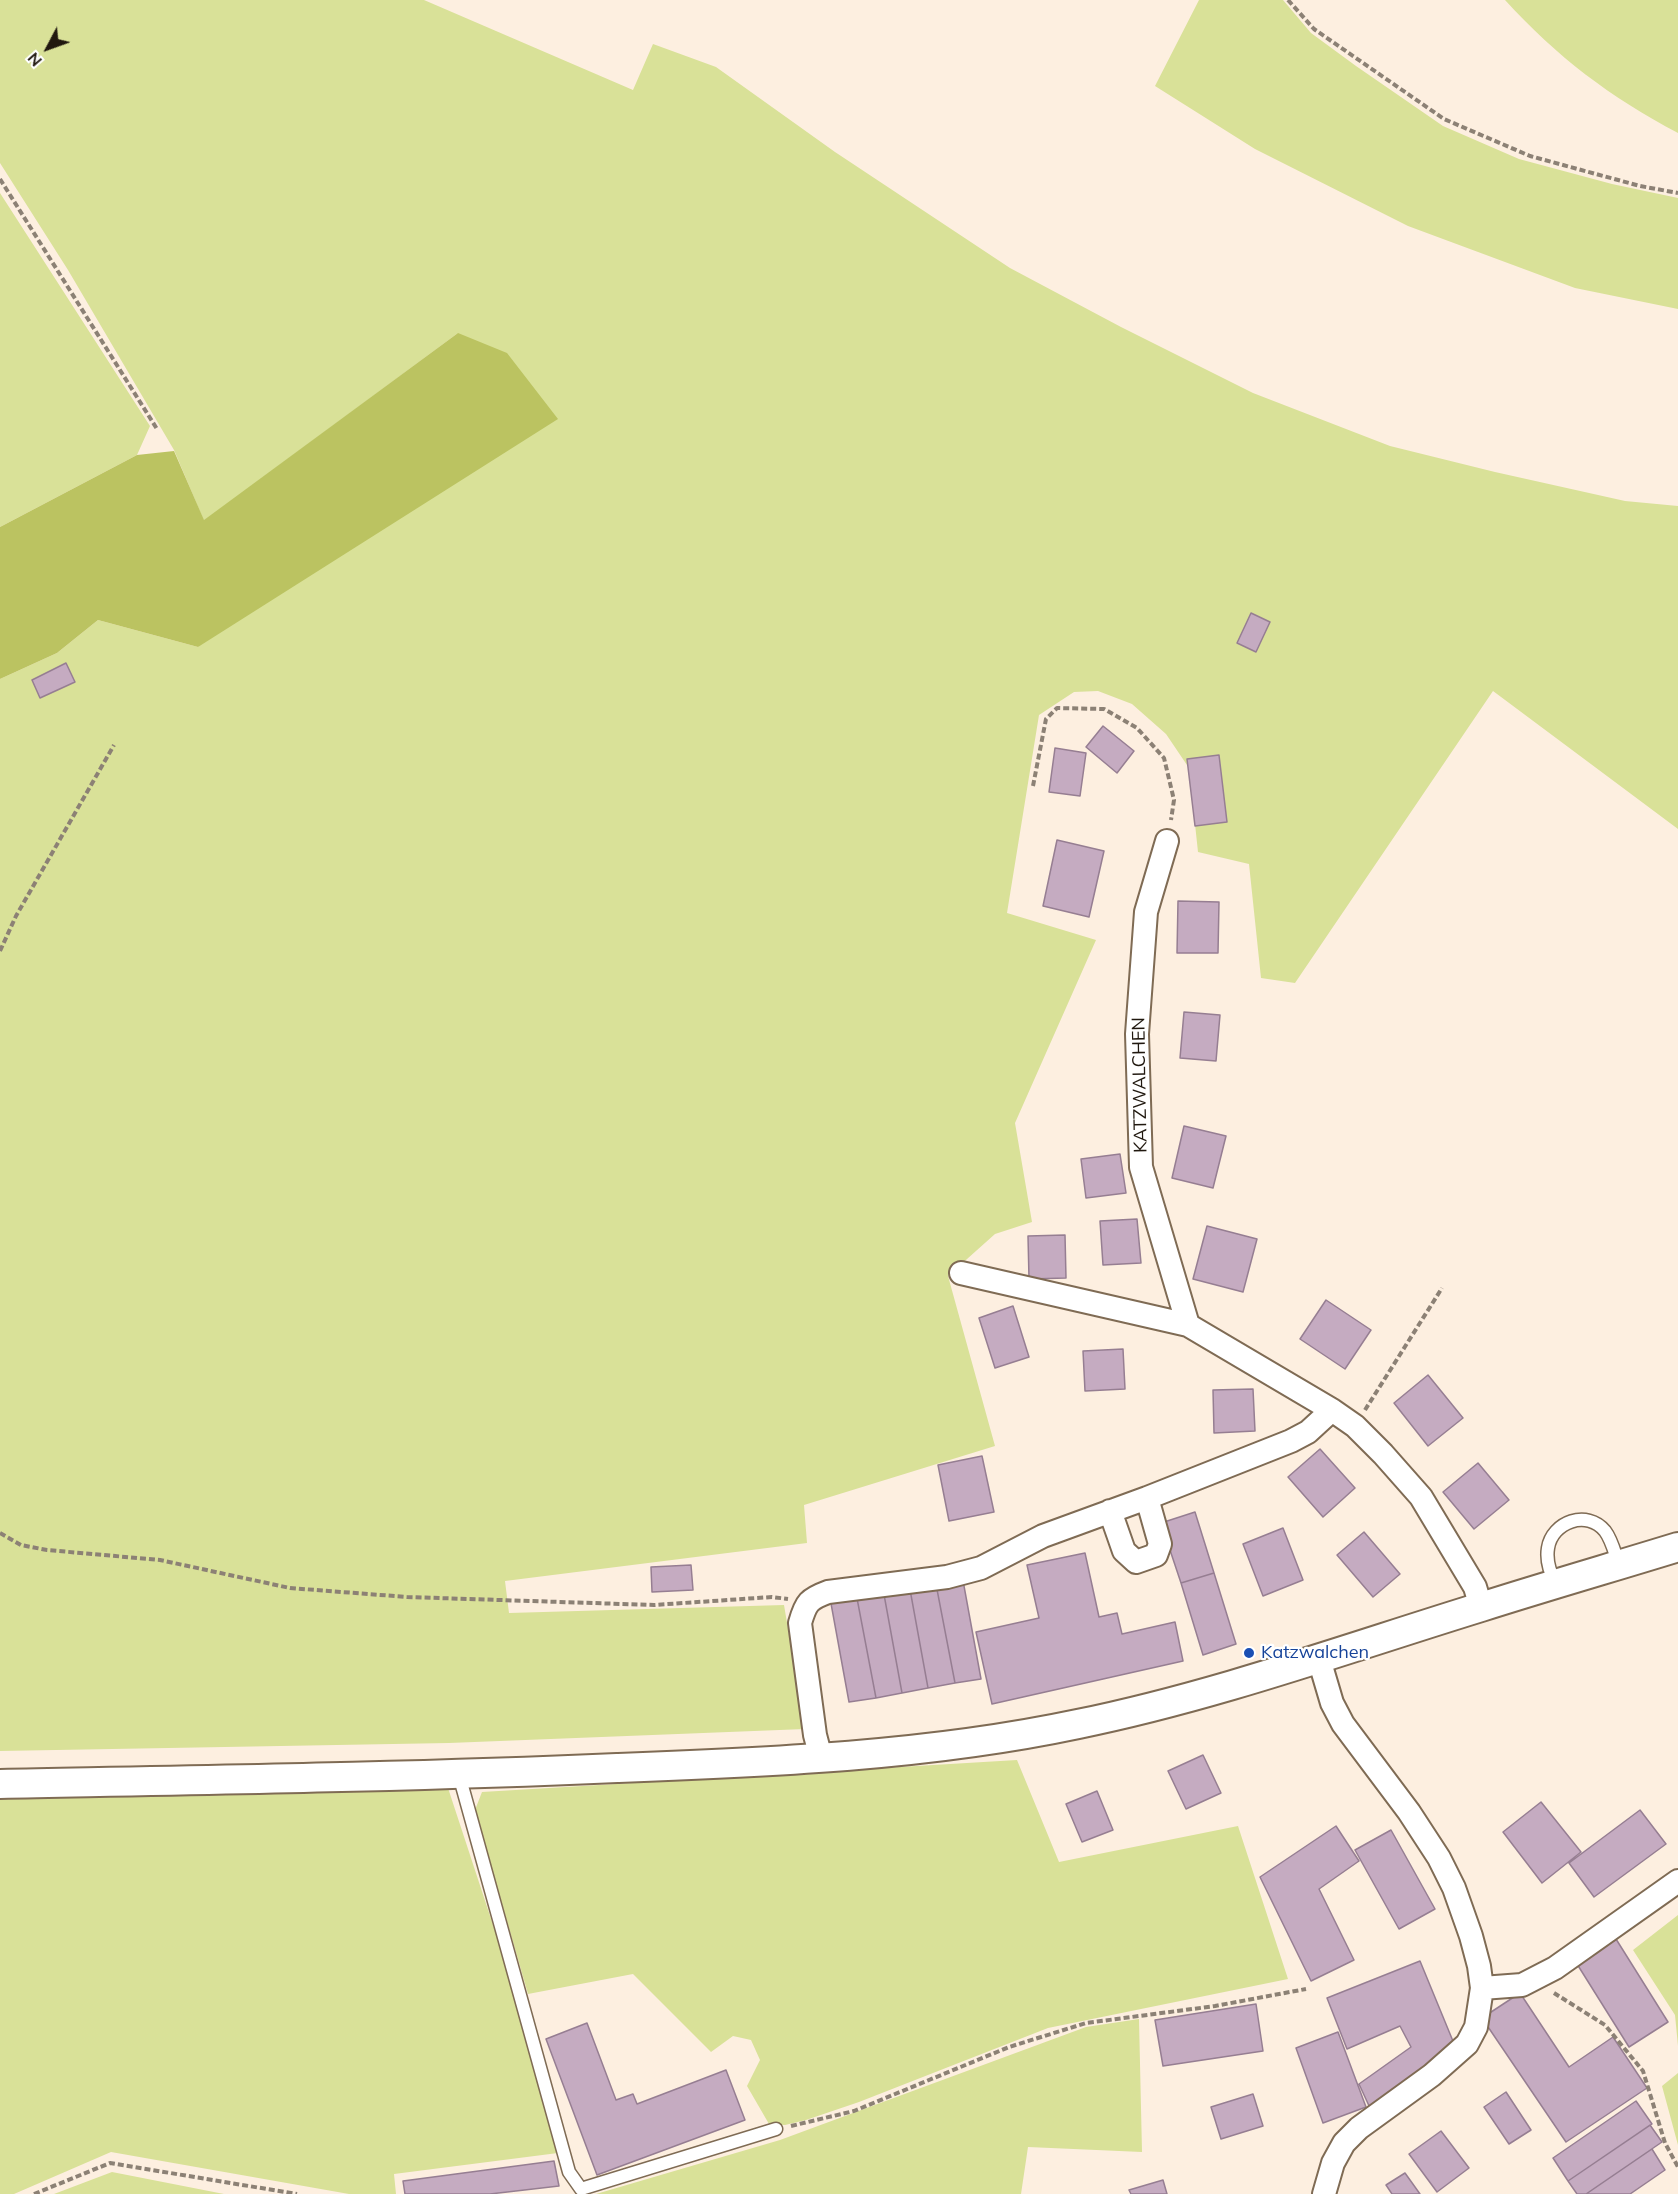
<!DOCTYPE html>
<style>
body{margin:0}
#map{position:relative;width:1678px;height:2194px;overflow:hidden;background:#fdefe0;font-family:Mulish,sans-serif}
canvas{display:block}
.north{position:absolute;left:18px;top:18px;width:60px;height:60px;-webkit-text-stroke:4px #fff;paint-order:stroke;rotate:229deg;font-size:16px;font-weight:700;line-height:24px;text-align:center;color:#20180f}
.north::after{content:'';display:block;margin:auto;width:21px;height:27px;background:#20180f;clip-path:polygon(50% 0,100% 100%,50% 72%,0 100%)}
</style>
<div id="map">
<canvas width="1678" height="2194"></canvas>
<div class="north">N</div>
</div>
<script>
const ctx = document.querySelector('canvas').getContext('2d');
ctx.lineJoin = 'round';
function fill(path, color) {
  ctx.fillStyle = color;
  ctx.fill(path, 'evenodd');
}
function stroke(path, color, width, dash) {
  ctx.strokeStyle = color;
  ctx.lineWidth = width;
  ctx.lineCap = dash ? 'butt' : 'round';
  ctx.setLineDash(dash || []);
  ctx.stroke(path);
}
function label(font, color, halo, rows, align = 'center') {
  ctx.font = font + ' Mulish,sans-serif';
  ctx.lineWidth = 4.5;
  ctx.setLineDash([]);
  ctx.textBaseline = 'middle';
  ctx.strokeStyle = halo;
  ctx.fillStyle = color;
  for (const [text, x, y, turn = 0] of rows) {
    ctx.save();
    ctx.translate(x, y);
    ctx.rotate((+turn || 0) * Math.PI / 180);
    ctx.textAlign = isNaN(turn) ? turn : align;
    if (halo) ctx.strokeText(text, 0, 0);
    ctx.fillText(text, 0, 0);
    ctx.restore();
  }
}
fill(new Path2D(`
 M0,0H424L633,90L653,44L716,67L835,152L1010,268L1121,327L1253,393L1390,446L1495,472L1625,501L1678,506V829L1493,691L1295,983L1261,978L1249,864L1198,852L1189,768L1166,734L1132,704L1098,691L1074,692L1039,715L1007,913L1096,940L1015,1123L1032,1222L995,1234L948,1276L995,1446L804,1505L807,1543L505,1581L509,1613L784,1605L805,1729L449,1743L0,1751V679L57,653L98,620L198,647L458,333L204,521L174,450L68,270L0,163Z
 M1199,0H1283L1311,33L1356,66L1443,126L1519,159L1612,184L1678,198V309L1575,288L1408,226L1255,149L1155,86Z
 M1505,0H1678V133C1610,97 1557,57 1505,0Z
 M0,193L150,426L137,455L0,527Z
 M1017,1760L1059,1862L1238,1826L1288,1979L1048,2028L859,2102L806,2120L785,2125L769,2124L747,2086L760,2060L751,2040L733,2036L711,2052L633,1974L528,1994L475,1810L482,1792Z
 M448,1788L517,1998L558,2153L394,2174L396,2194H349L111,2152L14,2194H0V1797Z
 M1678,1915V2046L1675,2015L1633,1950Z
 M1139,2019L1142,2152L1028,2147L1021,2194H596L780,2140L1086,2027Z
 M1678,2073V2145L1662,2086Z
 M112,2172L224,2194H54Z`), '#d9e198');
fill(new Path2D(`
 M458,333L507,353L558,419L198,647L98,620L57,653L0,679V527L137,455L174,451L204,520Z`), '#bbc361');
const building = new Path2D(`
 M1251,613L1270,622L1256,652L1237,643Z
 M66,663L75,682L40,698L32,680Z
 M1103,726L1134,751L1117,773L1086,747Z
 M1055,748L1086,753L1080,796L1049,792Z
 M1219,755L1227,822L1195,826L1187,759Z
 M1057,840L1104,851L1089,917L1043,906Z
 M1178,901L1219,902L1218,953H1177Z
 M1184,1012L1220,1015L1216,1061L1180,1058Z
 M1184,1126L1226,1136L1213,1188L1172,1178Z
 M1120,1154L1126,1193L1086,1198L1081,1159Z
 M1137,1219L1141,1263L1103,1265L1100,1221Z
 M1207,1226L1257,1239L1243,1292L1193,1279Z
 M1065,1235L1066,1278L1029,1279L1028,1236Z
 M1326,1300L1371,1330L1345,1369L1300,1339Z
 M1013,1306L1029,1357L995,1368L979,1318Z
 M1123,1349L1125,1389L1085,1391L1083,1351Z
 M1428,1375L1463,1418L1428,1446L1394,1403Z
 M1253,1389L1255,1431L1214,1433L1213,1390Z
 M1320,1449L1355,1488L1323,1517L1288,1477Z
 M982,1456L994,1512L949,1521L938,1465Z
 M1478,1463L1509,1500L1474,1529L1443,1492Z
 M1195,1512L1214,1573L1181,1583L1161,1523Z
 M1283,1528L1303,1580L1263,1596L1243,1544Z
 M1364,1532L1400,1574L1373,1597L1337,1555Z
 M1085,1553L1099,1617L1117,1613L1122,1634L1175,1622L1183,1661L992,1704L976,1632L1039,1618L1027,1565Z
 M691,1565L693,1590L652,1592L651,1567Z
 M1214,1573L1236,1644L1203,1655L1181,1583Z
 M962,1575L981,1679L955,1683L935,1579Z
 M935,1579L955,1683L928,1688L909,1584Z
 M909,1584L928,1688L902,1693L883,1589Z
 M883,1589L902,1693L876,1698L856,1593Z
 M856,1593L876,1698L849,1702L830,1598Z
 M1203,1755L1221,1793L1186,1809L1168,1771Z
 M1097,1791L1113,1830L1082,1842L1066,1804Z
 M1541,1802L1581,1852L1542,1883L1503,1832Z
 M1640,1810L1666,1844L1594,1897L1569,1863Z
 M1336,1826L1359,1861L1319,1889L1354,1960L1311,1981L1260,1877Z
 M1391,1830L1435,1909L1399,1929L1355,1850Z
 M1616,1939L1668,2022L1629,2047L1577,1964Z
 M1420,1961L1455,2046L1370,2108L1359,2084L1411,2047L1400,2026L1347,2049L1327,1998Z
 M1520,1993L1569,2067L1613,2037L1647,2088L1566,2142L1482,2018Z
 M1256,2004L1263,2051L1163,2066L1155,2020Z
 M587,2023L616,2100L633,2094L637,2104L726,2070L745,2120L597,2175L546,2039Z
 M1338,2032L1366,2107L1323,2123L1296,2048Z
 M1506,2092L1531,2130L1509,2144L1484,2107Z
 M1253,2094L1263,2126L1221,2139L1211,2107Z
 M1636,2101L1652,2124L1568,2181L1553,2158Z
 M1650,2125L1662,2142L1586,2194H1577L1568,2181Z
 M1441,2131L1469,2168L1437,2192L1409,2154Z
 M1652,2149L1665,2170L1630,2194H1586Z
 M554,2161L559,2186L490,2194H405L403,2181Z
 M1405,2173L1420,2194H1392L1386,2185Z
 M1163,2180L1167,2194H1131L1129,2190Z`);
fill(building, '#c5abc1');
stroke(building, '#967e92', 1.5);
const service = new Path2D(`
 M1556,1584C1550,1573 1546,1560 1548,1548C1552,1522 1587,1509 1605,1531C1612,1540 1615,1554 1619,1565
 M459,1775L569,2172L581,2189L776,2129`);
const minor = new Path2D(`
 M1167,841L1146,912L1137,1034L1141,1167L1188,1325
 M961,1273L1188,1325L1332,1410L1355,1426L1383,1454L1421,1497L1475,1587L1481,1607
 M1110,1511L1124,1551L1136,1562L1156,1555L1160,1544L1147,1498
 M1319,1659L1332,1703L1343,1724L1409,1812L1439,1858L1454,1888L1471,1936L1479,1966L1482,1988L1476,2027L1467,2044L1432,2075L1359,2128L1344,2143L1333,2163L1324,2194
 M821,1758L815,1735L800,1623C806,1602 809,1599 828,1592L947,1577L981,1568L1043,1536L1147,1498L1291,1441L1308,1432L1332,1410
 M1482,1988L1522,1985L1555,1968L1678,1881`);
const tertiary = new Path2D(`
 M0,1784C206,1780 412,1777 617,1768C771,1762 927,1756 1078,1724C1215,1696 1348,1648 1481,1607C1547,1586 1613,1567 1678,1547`);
stroke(service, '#7f6b54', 15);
stroke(minor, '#7f6b54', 26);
stroke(tertiary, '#7f6b54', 32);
stroke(new Path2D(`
 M1288,0L1314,29L1444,119L1530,156L1640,186L1678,193
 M0,179L157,429
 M1033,786L1046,719L1057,708L1104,709L1137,728L1164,758L1174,800L1171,820
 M0,951L16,916L114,745
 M1365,1410L1442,1288
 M0,1533L21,1545L47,1550L160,1560L290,1588L407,1597L654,1605L772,1597L788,1599
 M1554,1993L1605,2025L1643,2071L1665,2143L1678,2167
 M791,2126L854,2111L1009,2047L1086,2023L1215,2006L1306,1989
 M34,2194L110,2163L297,2194`), '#8c8175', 4, [6, 3]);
stroke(service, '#fff', 12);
stroke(minor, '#fff', 22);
stroke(tertiary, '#fff', 28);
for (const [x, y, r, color] of [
 [1249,1653,6,"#1a4fb4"]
]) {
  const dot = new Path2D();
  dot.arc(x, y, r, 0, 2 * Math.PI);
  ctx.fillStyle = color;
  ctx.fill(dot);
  stroke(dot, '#fff', 2);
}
label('18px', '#20180f', '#fff', [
 ["KATZWALCHEN",1140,1085,-91]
]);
label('18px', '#164399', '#fff', [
 ["Katzwalchen",1261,1653]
], 'left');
</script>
